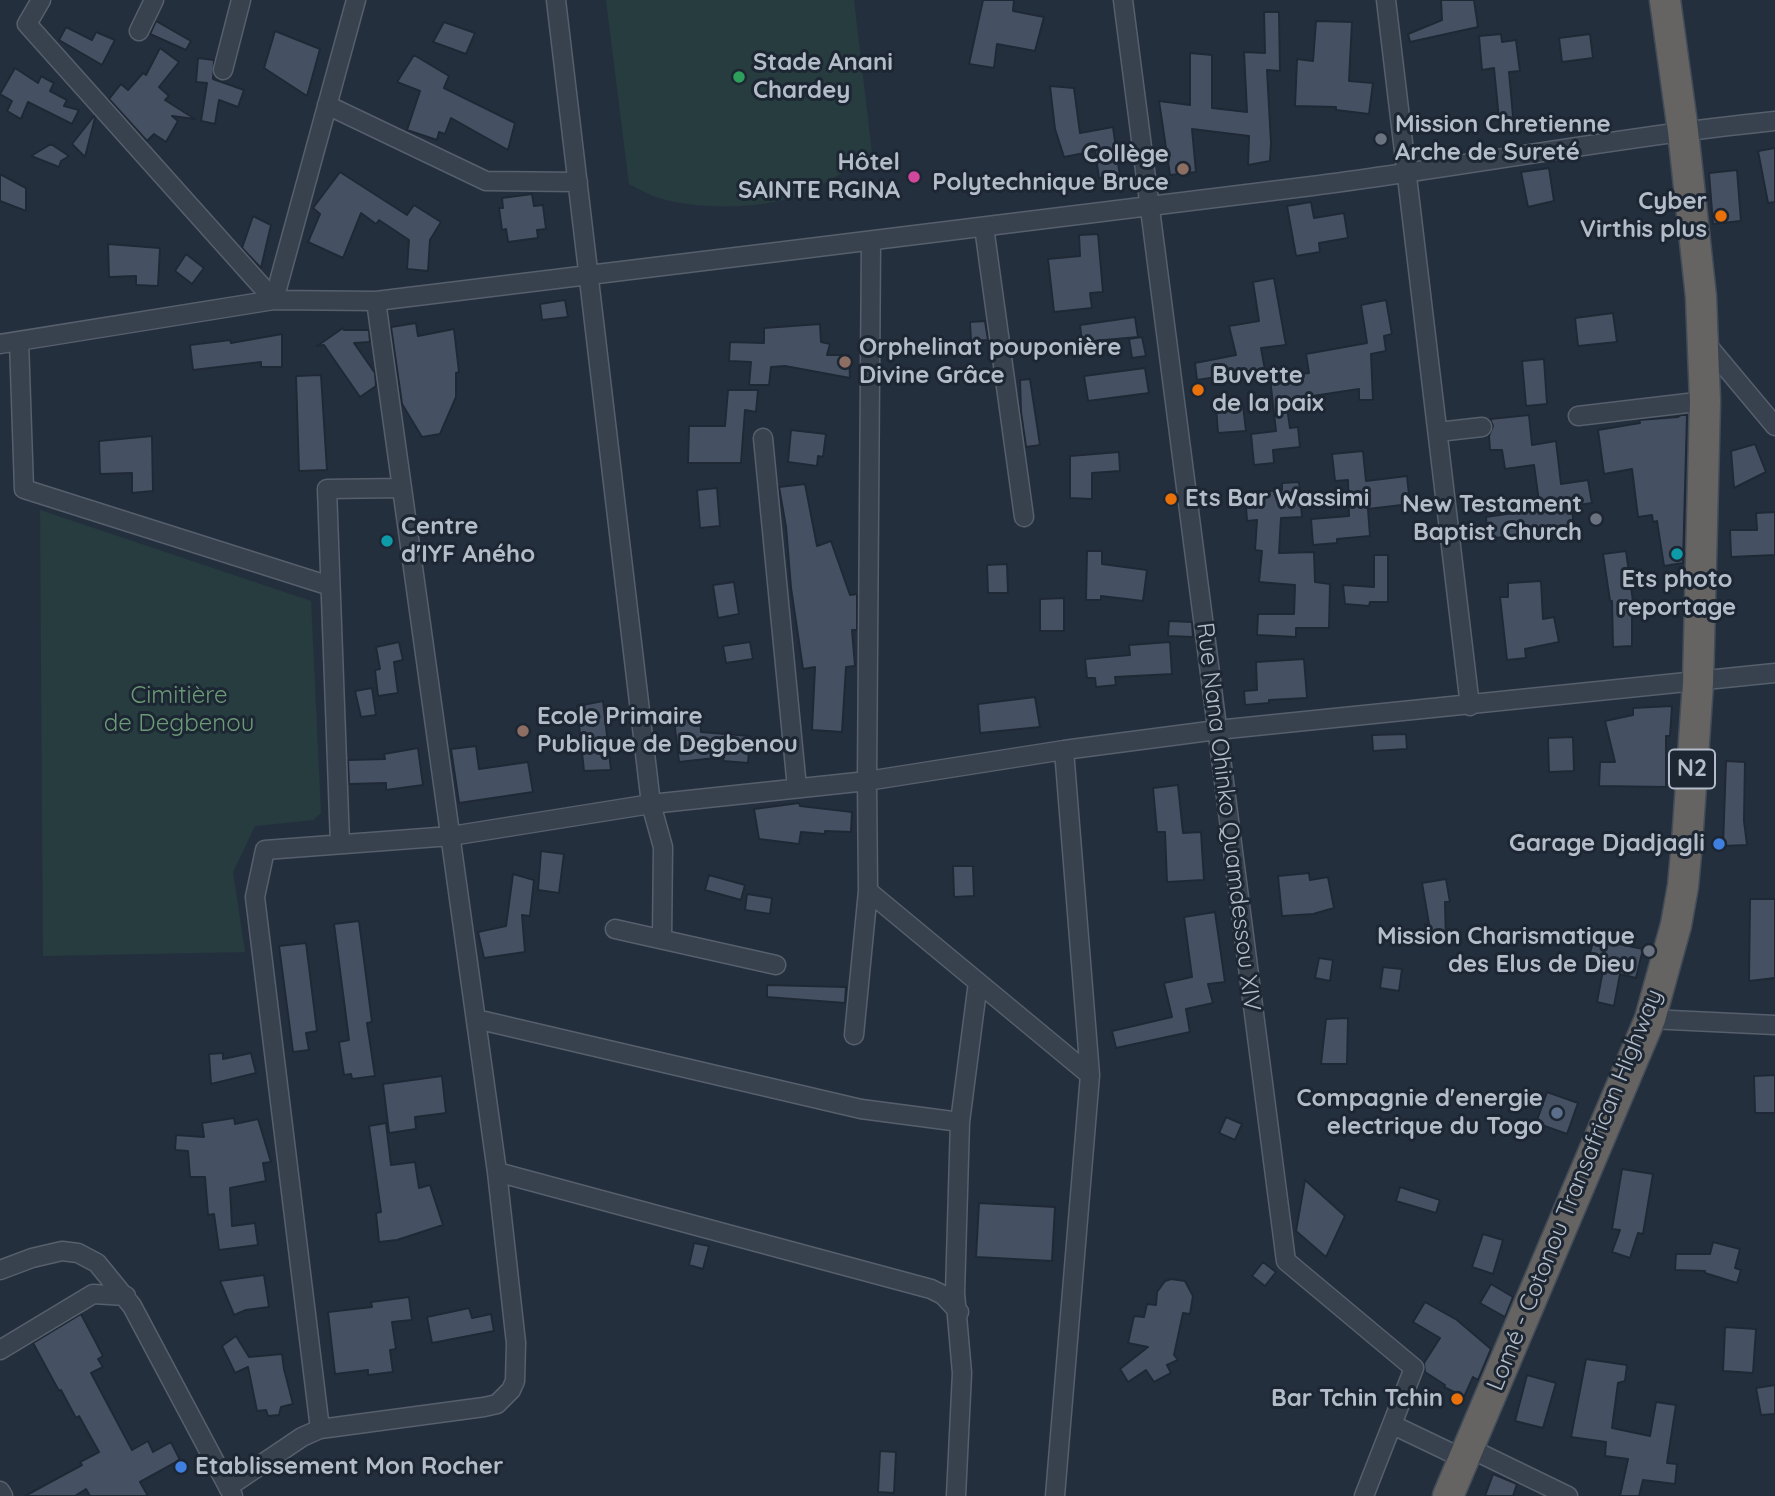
<!DOCTYPE html>
<meta charset="utf-8">
<style>
body{margin:0}
canvas{display:block;background:#242f3e}
</style>
<canvas width="1775" height="1496"></canvas>
<script>
const ctx = document.querySelector('canvas').getContext('2d');
ctx.lineJoin = 'round';
function fill(path, color) {
  ctx.fillStyle = color;
  ctx.fill(path, 'evenodd');
}
function stroke(path, color, width, dash) {
  ctx.strokeStyle = color;
  ctx.lineWidth = width;
  ctx.lineCap = dash ? 'butt' : 'round';
  ctx.setLineDash(dash || []);
  ctx.stroke(path);
}
function label(font, color, halo, rows, align = 'center') {
  ctx.font = font + ' Quicksand,sans-serif';
  ctx.lineWidth = 6;
  ctx.setLineDash([]);
  ctx.textBaseline = 'middle';
  ctx.strokeStyle = halo;
  ctx.fillStyle = color;
  for (const [text, x, y, turn = 0] of rows) {
    ctx.save();
    ctx.translate(x, y);
    ctx.rotate((+turn || 0) * Math.PI / 180);
    ctx.textAlign = isNaN(turn) ? turn : align;
    if (halo) ctx.strokeText(text, 0, 0);
    ctx.fillText(text, 0, 0);
    ctx.restore();
  }
}
fill(new Path2D(`
 M606,0H854L872,153C846,171 818,190 787,199C750,209 695,209 659,198C649,195 639,189 629,184Z
 M40,510L311,601L321,813L313,820L255,826L233,872L245,952L43,956Z`), '#263c3f');
const building = new Path2D(`
 M983,0H1014L1013,11L1044,17L1035,51L997,44L994,68L969,64Z
 M1441,0H1474L1478,27L1410,42L1408,34L1442,20Z
 M1264,12H1279L1280,71L1267,70L1271,143L1270,161L1248,165L1249,136L1192,129L1196,172L1170,175L1159,101L1190,105V53L1212,55V108L1247,112L1244,52L1265,53Z
 M156,21L191,41L186,50L150,34Z
 M1316,21L1352,22L1349,81L1373,83L1369,114L1336,110V107L1295,106L1297,59L1313,61Z
 M444,22L475,33L466,54L433,42Z
 M66,27L92,40L96,32L115,40L102,65L59,40Z
 M275,31L320,49L307,96L264,68Z
 M1501,34L1502,42L1516,40L1520,71L1509,72L1514,127L1500,130L1494,68L1482,70L1479,36Z
 M1590,34L1593,58L1562,62L1559,38Z
 M160,48L179,62L159,87L169,96L165,100L195,119L172,116L178,121L166,142L154,134L147,141L109,99L121,84L128,90L143,73L146,75Z
 M414,55L449,76L444,88L515,123L508,150L451,118L445,134L439,132L437,140L407,130L420,91L397,82Z
 M198,58L214,60L213,79L244,90L238,107L219,100L215,124L201,121L207,83L196,82Z
 M15,68L38,83L41,76L54,83L50,91L67,100L64,106L79,110L72,124L28,102L21,119L7,111L12,101L0,94Z
 M1050,86L1074,88L1080,133L1113,127L1120,176L1099,178L1095,151L1064,157L1055,129Z
 M94,116L95,118L85,157L72,144Z
 M51,144L69,156L61,161L59,167L31,156Z
 M1775,148V202L1768,203L1758,151Z
 M1549,168L1554,201L1528,207L1521,172Z
 M1737,170L1741,221L1713,224L1709,173Z
 M340,172L407,215L414,205L441,222L430,240L428,271L407,269L409,240L379,220L376,224L361,213L343,258L308,242L320,214L313,208Z
 M0,174L26,188V211L0,201Z
 M532,194L534,206L543,205L546,229L537,230L538,238L508,242L506,229L502,230L499,208H503L502,198Z
 M1311,202L1314,218L1344,213L1348,238L1319,243L1320,252L1296,256L1287,206Z
 M253,216L271,225L261,268L242,248Z
 M1098,234L1103,292L1090,293L1092,308L1054,312L1048,259L1080,256L1079,235Z
 M108,244L160,248L158,286L136,285V276L109,277Z
 M186,254L204,268L192,284L175,271Z
 M1274,278L1286,345L1261,348L1265,370L1236,372V374L1197,380L1195,363L1236,355L1229,326L1259,321L1253,282Z
 M565,300L568,317L542,320L540,304Z
 M1386,300L1392,334L1384,336L1386,351L1371,354L1373,400H1359V389L1286,400L1290,428L1298,427L1300,447L1273,450L1274,463L1254,465L1251,434L1276,431L1270,378L1309,373L1306,354L1367,343L1361,305Z
 M1613,313L1617,342L1578,346L1575,318Z
 M1135,317L1138,337L1082,342L1080,325Z
 M985,321L988,340L971,341L970,322Z
 M416,323L418,336L454,329L459,372L456,373V397L440,434L422,437L402,404L391,327Z
 M820,324L821,342L830,344L827,355H849L850,378L785,366L771,367L769,385H749L751,362L729,361L730,342L764,343V328Z
 M343,328L344,330H369L370,342L354,343L375,373L376,386L360,397L324,345L317,346Z
 M282,334V367H261V362L193,370L190,345L230,340L231,343Z
 M1142,337L1146,356L1132,358L1129,339Z
 M1544,359L1547,404L1526,406L1522,361Z
 M1145,368L1149,393L1088,401L1084,376Z
 M321,375L327,470L299,471L296,376Z
 M1030,379L1040,445L1026,447L1021,412L1020,380Z
 M728,390H758L756,412L745,410L741,463H688L689,426H725Z
 M1243,405L1246,431L1218,433L1216,408Z
 M1529,415L1532,445L1556,441L1561,484L1588,480L1592,503L1572,506L1574,532L1550,535V531L1488,539L1486,517L1540,509L1534,465L1505,469L1502,450H1490L1489,436L1493,426L1490,419Z
 M1681,415H1687L1683,563L1664,566L1657,521L1653,522L1652,515L1638,517L1632,469L1604,474L1598,430L1640,423L1639,420L1678,417Z
 M791,430L826,434L823,457L818,456L817,466L788,462Z
 M152,436L153,491L132,493V473L100,474L99,441Z
 M1755,444L1766,472L1734,488L1731,451Z
 M1363,451L1366,481L1407,476L1410,504L1368,509L1370,536L1337,539V543L1313,545L1311,519L1349,516L1348,480L1335,481L1332,454Z
 M1119,452L1120,471L1092,473V499L1070,498V456Z
 M1299,482L1302,517L1281,518L1279,553L1314,552L1315,582L1330,584L1329,628H1296V637L1257,635L1258,614H1294L1295,585L1259,582L1262,551L1255,550L1257,520L1247,521L1245,493L1282,490V483Z
 M805,484L817,546L831,541L850,595L857,594V630H852L855,666L846,667L842,732L812,730L815,667L803,669L791,588L786,527L779,487Z
 M717,488L720,526L700,528L697,490Z
 M1775,512V555L1731,557L1730,530H1757L1756,513Z
 M1087,551H1102V564L1147,570L1143,601L1101,596V600H1086Z
 M1626,551L1634,608H1632V646L1613,647L1612,601H1610L1603,554Z
 M1374,555H1388V602H1370L1369,606L1345,604L1343,585L1374,587Z
 M1007,564L1008,593H988L987,565Z
 M1541,581L1543,619L1554,617L1559,642L1525,649L1526,658L1507,660L1500,597H1508V583Z
 M734,582L739,614L718,618L713,585Z
 M1064,598V631H1040V599Z
 M1169,621L1192,622L1193,637L1168,636Z
 M399,642L403,660L394,662L398,693L378,696L375,670L380,669L376,647Z
 M750,642L753,659L726,663L723,646Z
 M1170,642L1172,674L1115,677L1116,685L1096,687L1095,678H1087L1085,659L1130,655L1129,645Z
 M1304,659L1307,698L1269,700V703L1245,705L1244,691L1257,690L1256,662Z
 M372,688L376,715L361,717L355,691Z
 M1035,697L1040,727L980,733L978,704Z
 M603,701L611,770L584,771L577,706Z
 M1672,706L1670,736H1666V787L1599,786L1600,762H1615L1605,721L1633,715V708Z
 M700,717L701,732L750,736L748,763L723,761L724,757L679,762L674,720Z
 M1406,734L1407,749L1373,751L1372,735Z
 M1573,737L1574,771L1549,772L1548,738Z
 M476,746L479,769L528,762L533,792L459,803L451,749Z
 M418,748L423,785L386,790V783L349,784L348,760L385,759L384,754Z
 M1726,761L1745,762L1744,821L1747,845L1723,846Z
 M1178,785L1183,833L1201,832L1204,880L1167,882L1165,832H1157L1153,788Z
 M799,803L800,806L852,812L851,832L825,831V834L801,832L799,844L759,839L754,809Z
 M541,851L564,854L559,893L538,890Z
 M953,866H973L974,896L954,897Z
 M1309,873L1310,880L1328,877L1334,908L1313,914L1282,916L1278,876Z
 M513,874L534,880L530,916L522,915L525,952L484,958L478,932L506,926Z
 M709,875L745,885L741,900L705,890Z
 M1446,879L1450,902H1445L1446,942L1425,943V924H1429L1422,883Z
 M747,894L772,898L770,914L745,910Z
 M1750,899H1775V978L1749,981Z
 M1215,912L1225,982L1208,984L1213,1003L1186,1009L1190,1032L1116,1048L1112,1031L1172,1017L1164,983L1192,977L1184,917Z
 M359,921L372,1022L367,1023L375,1076L352,1079L351,1074L344,1075L339,1042L349,1040L334,924Z
 M1594,939L1643,949L1636,978L1620,974L1614,1006L1597,1002L1603,970V965L1588,960Z
 M306,943L317,1031L306,1033L309,1050L293,1052L279,946Z
 M1319,958L1333,960L1330,981L1315,978Z
 M1383,967L1402,969L1399,991L1380,988Z
 M767,985L846,987L845,1003L767,997Z
 M1348,1018L1347,1064H1321L1326,1019Z
 M223,1053V1059L251,1053L256,1073L211,1084L209,1054Z
 M1775,1075V1113H1755L1754,1076Z
 M442,1076L446,1113L415,1117L416,1129L389,1133L383,1084Z
 M1547,1092L1578,1103L1567,1134L1536,1123Z
 M1226,1117L1242,1124L1235,1140L1219,1133Z
 M234,1118L235,1124L258,1119L271,1162L263,1163L266,1181L230,1188L232,1226L255,1223L258,1245L219,1250L214,1214L208,1215L205,1177H190L188,1151L175,1150L176,1135L204,1137L202,1123Z
 M386,1123L391,1165L415,1162L419,1188L430,1185L443,1225L397,1240L379,1242L376,1213L381,1212L369,1126Z
 M1622,1169L1653,1174L1643,1234L1638,1233L1630,1258L1612,1252L1620,1230L1612,1229Z
 M1305,1180L1345,1216L1326,1257L1296,1231Z
 M1400,1187L1440,1200L1436,1213L1396,1201Z
 M979,1203L1055,1207L1052,1261L976,1257Z
 M1483,1234L1503,1240L1493,1274L1472,1267Z
 M1713,1242L1740,1249L1735,1268L1741,1270L1737,1283L1705,1273V1271L1675,1270L1676,1254H1710Z
 M694,1243L709,1246L703,1269L689,1265Z
 M1263,1262L1276,1272L1265,1286L1252,1276Z
 M264,1275L269,1307L246,1310L234,1315L220,1281Z
 M1171,1279L1185,1281L1193,1296L1190,1314L1183,1313L1174,1355L1178,1360L1167,1365L1171,1373L1154,1382L1146,1370L1128,1382L1120,1369L1148,1347L1128,1343L1134,1316L1144,1317L1147,1304L1156,1305L1157,1292L1165,1281Z
 M1491,1284L1513,1297L1505,1317L1480,1303Z
 M409,1297L412,1320L392,1322L396,1349L390,1350L393,1372L368,1375V1370L335,1374L328,1312L372,1307L371,1302Z
 M1425,1302L1457,1320L1491,1349L1478,1380L1473,1377L1464,1397L1444,1387L1445,1385L1425,1372L1424,1363L1440,1338L1413,1322Z
 M469,1308L472,1318L491,1314L494,1331L432,1343L427,1317Z
 M81,1314L103,1356L98,1359L103,1367L91,1373L132,1450L148,1441L153,1452L171,1442L180,1460L140,1482L148,1496H90L86,1489L75,1496H25L82,1465L80,1462L99,1452L79,1416L76,1418L61,1390L59,1391L33,1343Z
 M1725,1327L1756,1329L1753,1373L1723,1371Z
 M236,1336L249,1357L282,1354L284,1369L293,1404L281,1407L279,1415L268,1416L266,1410L257,1411L248,1367L235,1373L222,1346Z
 M1586,1359L1627,1365L1625,1381L1618,1383L1612,1428L1650,1436L1656,1402L1676,1405L1667,1463L1677,1464L1675,1484L1643,1480L1639,1496H1620L1628,1459L1605,1456L1606,1442L1571,1437Z
 M1527,1375L1556,1383L1543,1428L1515,1421Z
 M1775,1385V1414L1761,1415L1756,1388Z
 M880,1451L896,1452L894,1493L878,1492Z
 M1493,1474L1517,1484L1513,1496H1485Z`);
fill(building, '#455162');
stroke(building, '#1f2835', 2);
const minor = new Path2D(`
 M41,0L27,24L274,300
 M556,0L651,804L663,847L662,939
 M1123,0L1286,1261L1414,1368L1364,1496
 M1386,0L1470,706
 M139,31L154,0
 M223,70L241,0
 M327,105L486,181L578,182
 M984,227L1024,517
 M274,300L356,0
 M1703,340L1775,426
 M19,341L24,489L330,586
 M0,344L274,300L376,301C688,262 1000,226 1312,186C1466,166 1620,137 1775,121
 M1578,416L1705,401
 M1438,432L1482,427
 M763,438L797,788
 M1064,750L1090,1075
 M340,844L327,489L402,488
 M868,891L1090,1075L1055,1496
 M615,929L776,965
 M476,1019L861,1109L960,1122
 M1650,1019L1775,1025
 M854,1035L868,891L867,781L871,241
 M497,1172L931,1289L943,1295L959,1312
 M0,1270L32,1258L62,1251L78,1253L97,1263L132,1306L233,1496
 M0,1350L93,1294L126,1296
 M1393,1425L1464,1459
 M320,1429L255,897L265,850L451,836L651,804L867,781L1064,750L1217,730L1775,673
 M1469,1448L1568,1496
 M228,1487L302,1437L320,1429L484,1407L497,1404L511,1390L515,1381L516,1343L497,1172L376,301
 M0,1491L3,1496
 M956,1496L962,1373L955,1293L960,1122L978,982`);
const trunk = new Path2D(`
 M1448,1496L1650,1019L1676,925L1683,886L1687,843L1698,683L1705,401L1701,297L1683,131L1665,0`);
stroke(minor, '#565f6c', 21);
stroke(trunk, '#434c59', 33);
stroke(minor, '#38414e', 18);
stroke(trunk, '#656462', 30);
for (const [x, y, r, color] of [
 [739,77,7,"#2e9e5b"],
 [1381,139,7,"#6b7280"],
 [1183,169,7,"#8d6e63"],
 [914,177,7,"#d1479c"],
 [1721,216,7,"#e8710a"],
 [845,362,7,"#8d6e63"],
 [1198,390,7,"#e8710a"],
 [1171,499,7,"#e8710a"],
 [1596,519,7,"#6b7280"],
 [387,541,7,"#0f9aa8"],
 [1677,554,7,"#0f9aa8"],
 [523,731,7,"#8d6e63"],
 [1719,844,7,"#3f7fe0"],
 [1649,951,7,"#6b7280"],
 [1557,1113,7,"#5c6f8a"],
 [1457,1399,7,"#e8710a"],
 [181,1467,7,"#3f7fe0"]
]) {
  const dot = new Path2D();
  dot.arc(x, y, r, 0, 2 * Math.PI);
  ctx.fillStyle = color;
  ctx.fill(dot);
  stroke(dot, '#1d2633', 2.5);
}
for (const [x, y, w] of [
 [1692,769,46]
]) {
  const box = new Path2D();
  box.roundRect(x - w / 2, y - 19.5, w, 39, 5);
  ctx.fillStyle = '#1d2633';
  ctx.fill(box);
  stroke(box, '#b4bcc9', 2);
}
label('bold 23px', '#b4bcc9', null, [
 ["N2",1692,769]
]);
label('bold 24px', '#b4bcc9', '#1d2633', [
 ["Stade Anani",753,63],
 ["Chardey",753,91],
 ["Mission Chretienne",1395,125],
 ["Arche de Sureté",1395,153],
 ["Collège",1169,155,"right"],
 ["Polytechnique Bruce",1169,183,"right"],
 ["Hôtel",900,163,"right"],
 ["SAINTE RGINA",900,191,"right"],
 ["Cyber",1707,202,"right"],
 ["Virthis plus",1707,230,"right"],
 ["Orphelinat pouponière",859,348],
 ["Divine Grâce",859,376],
 ["Buvette",1212,376],
 ["de la paix",1212,404],
 ["Ets Bar Wassimi",1185,499],
 ["New Testament",1582,505,"right"],
 ["Baptist Church",1582,533,"right"],
 ["Centre",401,527],
 ["d'IYF Aného",401,555],
 ["Ets photo",1677,580,"center"],
 ["reportage",1677,608,"center"],
 ["Ecole Primaire",537,717],
 ["Publique de Degbenou",537,745],
 ["Garage Djadjagli",1705,844,"right"],
 ["Mission Charismatique",1635,937,"right"],
 ["des Elus de Dieu",1635,965,"right"],
 ["Compagnie d'energie",1543,1099,"right"],
 ["electrique du Togo",1543,1127,"right"],
 ["Bar Tchin Tchin",1443,1399,"right"],
 ["Etablissement Mon Rocher",195,1467]
], 'left');
label('24px', '#6b9a76', '#1d2633', [
 ["Cimitière",179,696],
 ["de Degbenou",179,724]
]);
label('24px', '#b4bcc9', '#1d2633', [
 ["Rue Nana Ohinko Quamdessou XIV",1228,817,83],
 ["Lomé - Cotonou Transafrican Highway",1575,1190,-68]
]);
</script>
